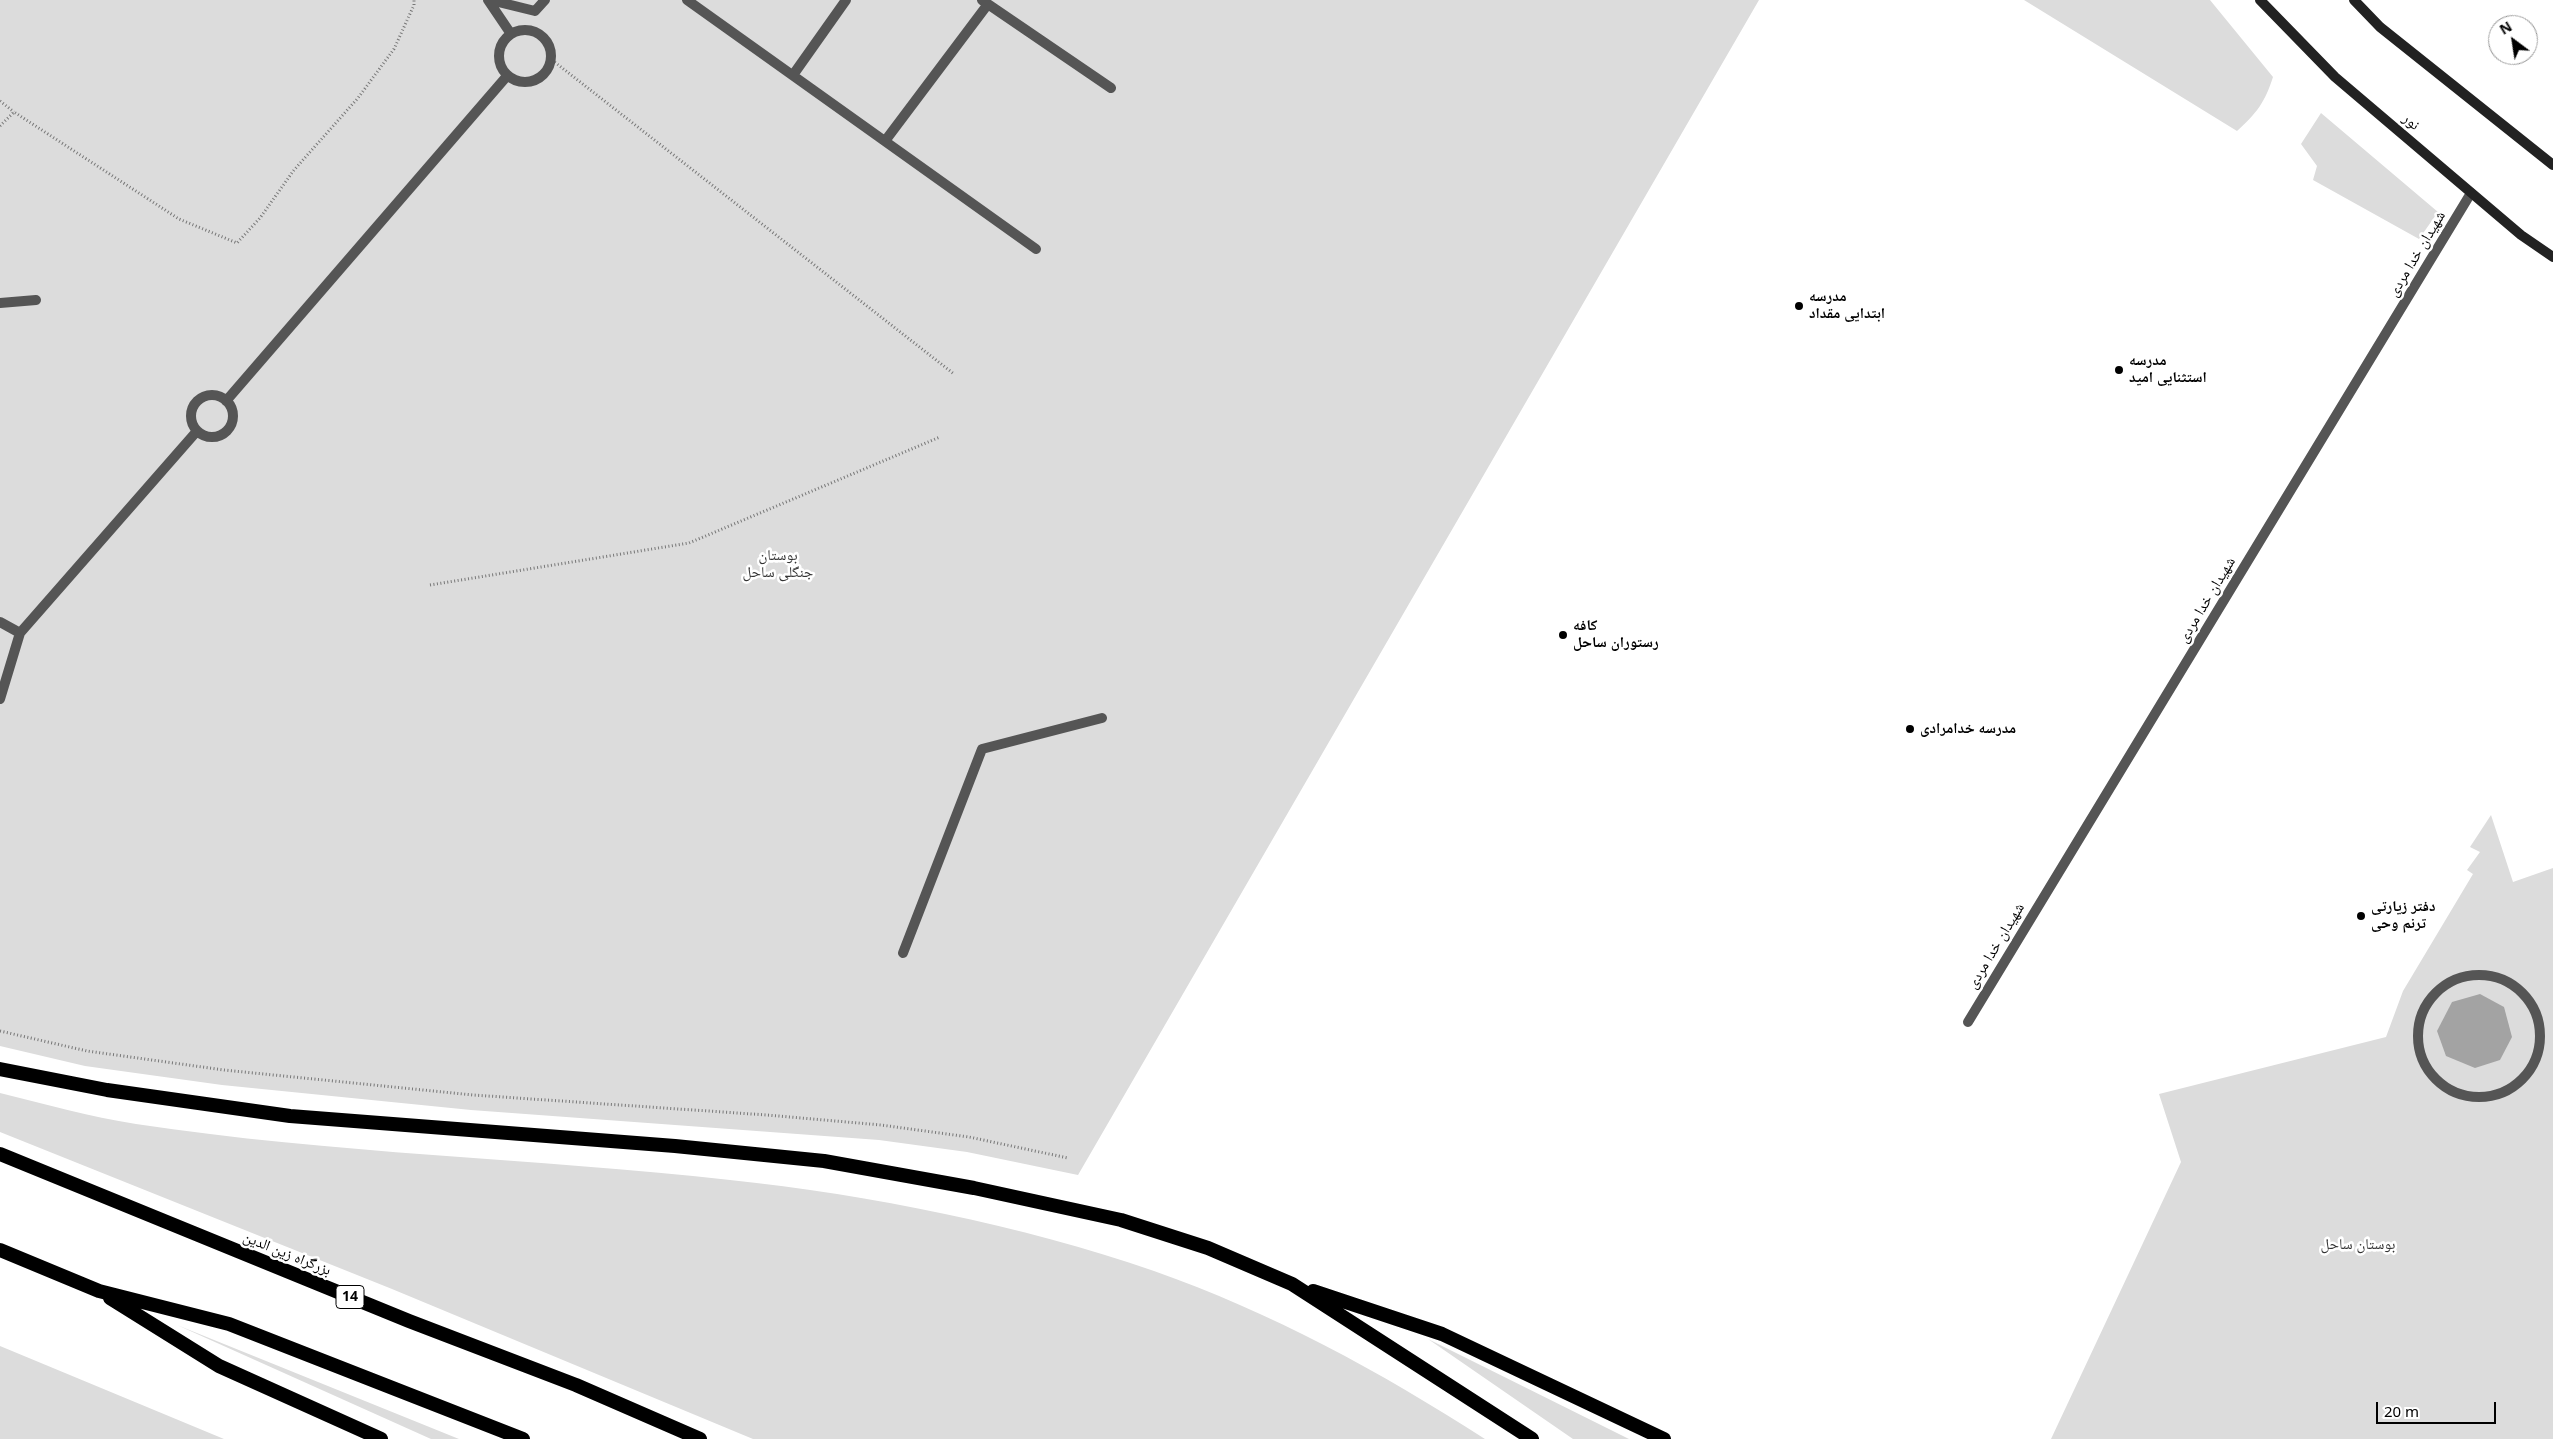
<!DOCTYPE html>
<meta charset="utf-8">
<style>
body{margin:0}
#map{position:relative;width:2553px;height:1439px;overflow:hidden;background:#fff;font-family:"Noto Sans",sans-serif}
canvas{display:block}
.north{position:absolute;left:2488px;top:15px;width:50px;height:50px;box-sizing:border-box;background:#fff;border:1px solid #999;border-radius:50%;rotate:329deg;font-size:14px;font-weight:700;line-height:20px;text-align:center;color:#000}
.north::after{content:'';display:block;margin:auto;width:18px;height:22px;background:#000;clip-path:polygon(50% 0,100% 100%,50% 72%,0 100%)}
.scale{position:absolute;left:2376px;top:1402px;width:120px;height:22px;box-sizing:border-box;border:2px solid #000;border-top:0;padding-left:6px;font-size:15px;line-height:18px;white-space:nowrap;color:#000;-webkit-text-stroke:4px #fff;paint-order:stroke}
</style>
<div id="map">
<canvas width="2553" height="1439"></canvas>
<div class="north">N</div>
<div class="scale">20 m</div>
</div>
<script>
const ctx = document.querySelector('canvas').getContext('2d');
ctx.lineJoin = 'round';
function fill(path, color) {
  ctx.fillStyle = color;
  ctx.fill(path, 'evenodd');
}
function stroke(path, color, width, dash) {
  ctx.strokeStyle = color;
  ctx.lineWidth = width;
  ctx.lineCap = dash ? 'butt' : 'round';
  ctx.setLineDash(dash || []);
  ctx.stroke(path);
}
function label(font, color, halo, rows, align = 'center') {
  ctx.font = font + ' "Noto Sans","Noto Naskh Arabic",sans-serif';
  ctx.lineWidth = 5;
  ctx.setLineDash([]);
  ctx.textBaseline = 'middle';
  ctx.strokeStyle = halo;
  ctx.fillStyle = color;
  for (const [text, x, y, turn = 0] of rows) {
    ctx.save();
    ctx.translate(x, y);
    ctx.rotate((+turn || 0) * Math.PI / 180);
    ctx.textAlign = isNaN(turn) ? turn : align;
    if (halo) ctx.strokeText(text, 0, 0);
    ctx.fillText(text, 0, 0);
    ctx.restore();
  }
}
fill(new Path2D(`
 M0,0H1759L1078,1175L967,1152L879,1140L471,1110L222,1085L85,1066L0,1046Z
 M2024,0H2210L2273,77C2265,102 2257,113 2237,131Z
 M2321,113L2438,212L2419,239L2313,180L2317,166L2301,144Z
 M2491,815L2513,882L2553,868V1439H2051L2181,1162L2159,1094L2386,1037L2403,991L2473,874L2467,870L2480,852L2470,847Z
 M0,1093C45,1104 90,1117 136,1124C333,1154 533,1158 730,1180C871,1195 1021,1225 1154,1271C1271,1312 1381,1372 1485,1439H753L392,1289L0,1132Z
 M177,1325L459,1439H431Z
 M1428,1339L1629,1439H1573Z
 M0,1346L224,1439H0Z`), '#dcdcdc');
fill(new Path2D(`
 M2480,994L2504,1007L2512,1037L2500,1060L2475,1068L2446,1056L2437,1031L2452,1002Z`), '#a3a3a3');
stroke(new Path2D(`
 M552,60L954,374
 M0,101L14,112
 M0,126L14,112L179,219L237,243L260,218L294,170L358,98L394,49L414,5V0
 M430,585L689,543L940,437
 M0,1031L87,1051L224,1070L473,1095L767,1115L881,1125L969,1137L1068,1158`), '#777', 3, [1, 2.5]);
stroke(new Path2D(`
 M488,0L511,34
 M490,0L535,11L545,0
 M687,0L1036,249
 M982,0L1111,88
 M499 56a26 26 0 1 1 52 0a26 26 0 1 1-52 0Z
 M793,75L846,0
 M885,141L988,4
 M0,303L36,300
 M191 416a21 21 0 1 1 42 0a21 21 0 1 1-42 0Z
 M226,401L507,76
 M0,622L20,633
 M0,699L20,633L197,431
 M903,953L982,749L1102,718
 M2418 1036a61 61 0 1 1 122 0a61 61 0 1 1-122 0Z`), '#555', 10);
stroke(new Path2D(`
 M1968,1022L2471,193`), '#555', 10);
stroke(new Path2D(`
 M2260,0L2335,77L2521,235L2553,257
 M2354,0L2380,27L2553,165`), '#222', 10);
stroke(new Path2D(`
 M0,1069L107,1090L290,1116L675,1146L824,1161L974,1188L1121,1220L1208,1248L1292,1284L1532,1439
 M0,1154L409,1321L576,1385L700,1439
 M0,1250L99,1291L229,1324L523,1439
 M1313,1291L1442,1334L1664,1439
 M110,1298L219,1366L381,1439`), '#000', 14);
for (const [x, y, r, color] of [
 [1799,306,5,"#000"],
 [2119,370,5,"#000"],
 [1563,635,5,"#000"],
 [1910,729,5,"#000"],
 [2361,916,5,"#000"]
]) {
  const dot = new Path2D();
  dot.arc(x, y, r, 0, 2 * Math.PI);
  ctx.fillStyle = color;
  ctx.fill(dot);
  stroke(dot, '#fff', 2);
}
for (const [x, y, w] of [
 [350,1297,28]
]) {
  const box = new Path2D();
  box.roundRect(x - w / 2, y - 11.5, w, 23, 4);
  ctx.fillStyle = '#fff';
  ctx.fill(box);
  stroke(box, '#000', 1);
}
label('bold 14px', '#000', null, [
 ["14",350,1297]
]);
label('15px', '#000', '#fff', [
 ["نور",2411,122,40],
 ["شهیدان خدا مردی",2417,254,-59],
 ["شهیدان خدا مردی",2207,600,-59],
 ["شهیدان خدا مردی",1996,946,-59],
 ["بزرگراه زین الدین",287,1254,22]
]);
label('bold 15px', '#000', '#fff', [
 ["مدرسه",1809,297],
 ["ابتدایی مقداد",1809,314],
 ["مدرسه",2129,361],
 ["استثنایی امید",2129,378],
 ["کافه",1573,626],
 ["رستوران ساحل",1573,643],
 ["مدرسه خدامرادی",1920,729],
 ["دفتر زیارتی",2371,907],
 ["ترنم وحی",2371,924]
], 'left');
label('15px', '#333', '#fff', [
 ["بوستان",778,556],
 ["جنگلی ساحل",778,573],
 ["بوستان ساحل",2358,1245]
]);
</script>
